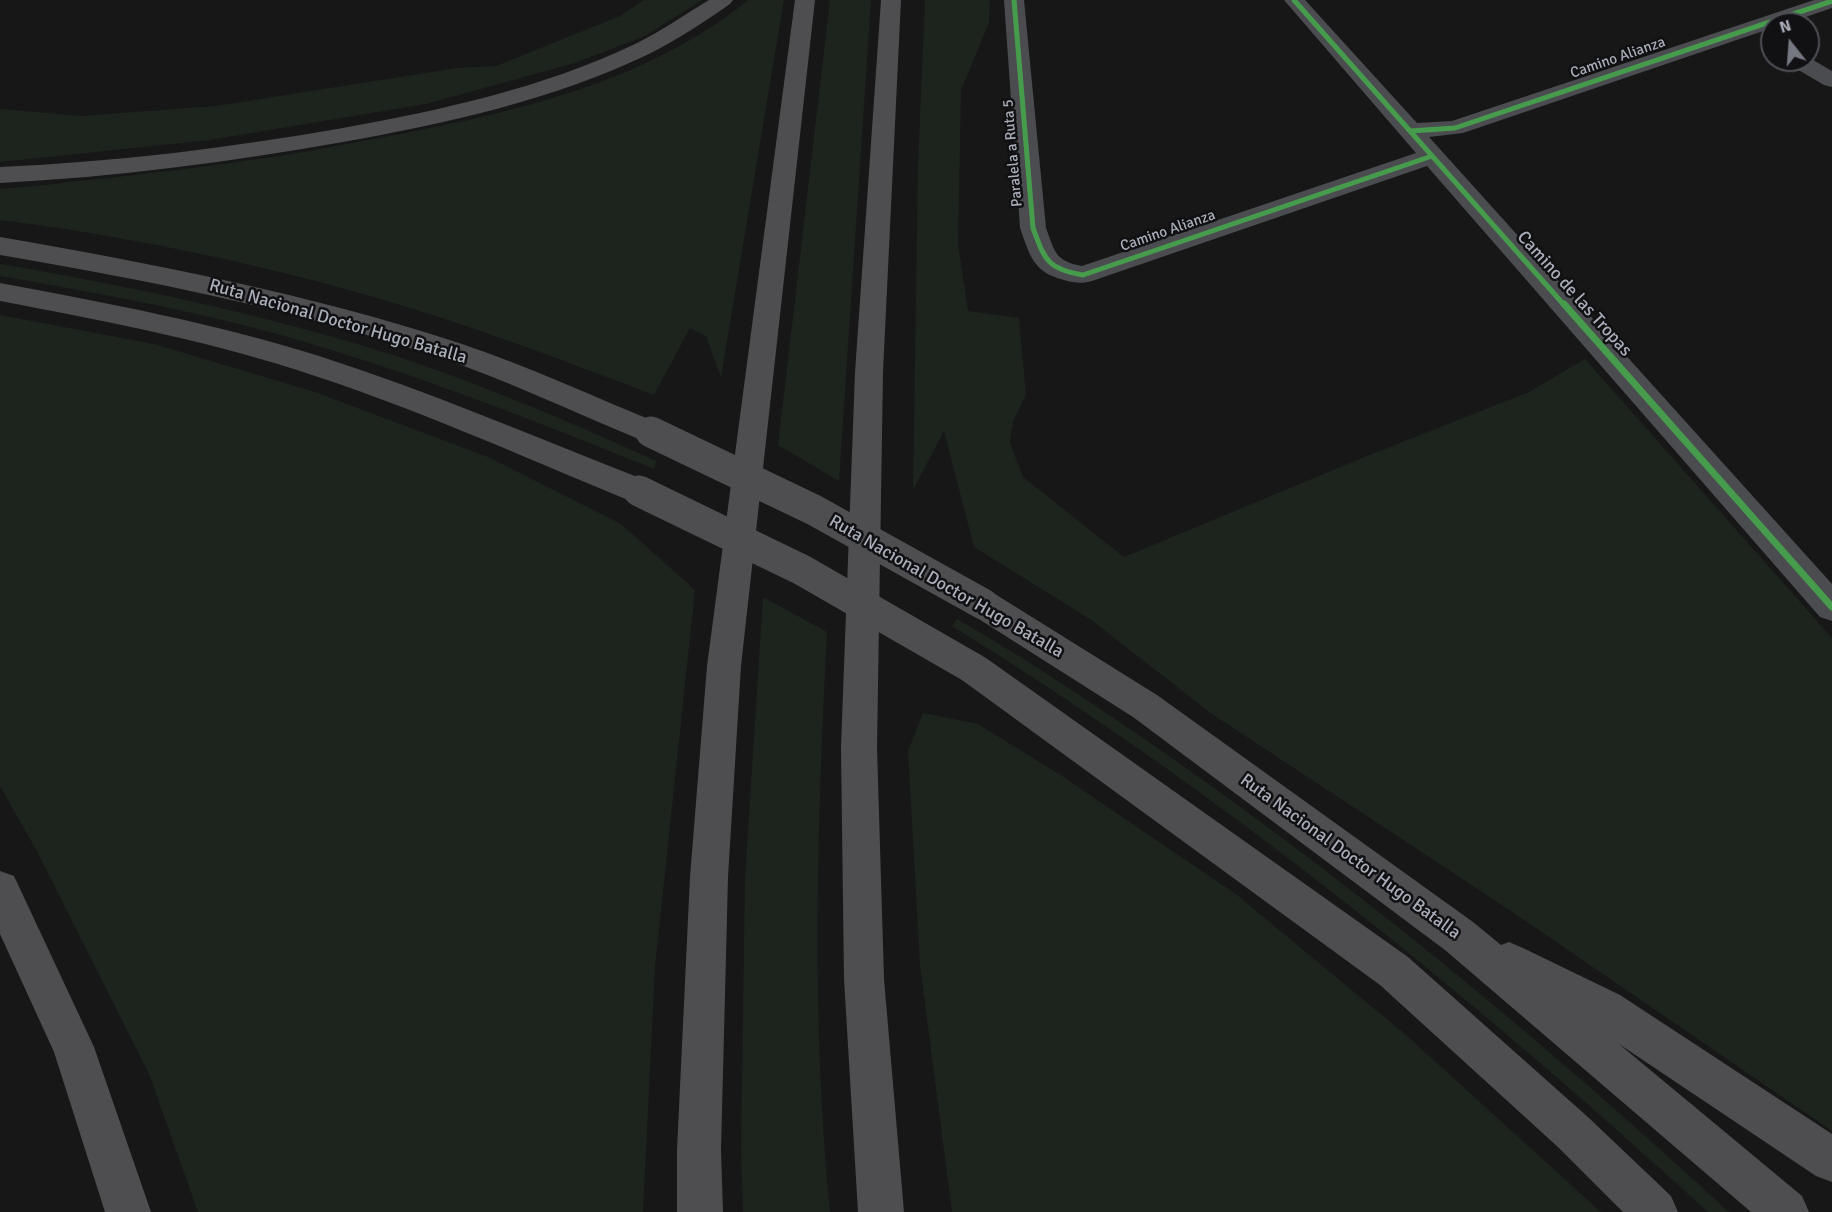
<!DOCTYPE html>
<style>
body{margin:0}
#map{position:relative;width:1832px;height:1212px;overflow:hidden;background:#171717;font-family:Signika,sans-serif}
canvas{display:block}
.north{position:absolute;left:1760px;top:12px;width:60px;height:60px;box-sizing:border-box;background:#111113;border:2px solid #4d4f55;border-radius:50%;rotate:343deg;font-size:16px;font-weight:700;line-height:24px;text-align:center;color:#a8adb8}
.north::after{content:'';display:block;margin:auto;width:21px;height:27px;background:#757880;clip-path:polygon(50% 0,100% 100%,50% 72%,0 100%)}
</style>
<div id="map">
<canvas width="1832" height="1212"></canvas>
<div class="north">N</div>
</div>
<script>
const ctx = document.querySelector('canvas').getContext('2d');
ctx.lineJoin = 'round';
function fill(path, color) {
  ctx.fillStyle = color;
  ctx.fill(path, 'evenodd');
}
function stroke(path, color, width, dash) {
  ctx.strokeStyle = color;
  ctx.lineWidth = width;
  ctx.lineCap = dash ? 'butt' : 'round';
  ctx.setLineDash(dash || []);
  ctx.stroke(path);
}
function label(font, color, halo, rows, align = 'center') {
  ctx.font = font + ' Signika,sans-serif';
  ctx.lineWidth = 5;
  ctx.setLineDash([]);
  ctx.textBaseline = 'middle';
  ctx.strokeStyle = halo;
  ctx.fillStyle = color;
  for (const [text, x, y, turn = 0] of rows) {
    ctx.save();
    ctx.translate(x, y);
    ctx.rotate((+turn || 0) * Math.PI / 180);
    ctx.textAlign = isNaN(turn) ? turn : align;
    if (halo) ctx.strokeText(text, 0, 0);
    ctx.fillText(text, 0, 0);
    ctx.restore();
  }
}
fill(new Path2D(`
 M644,0H702L645,36L575,63L426,104L210,140L0,162V109L81,116L216,106L457,68L496,66L620,16Z
 M748,0H784L721,377L706,336L690,328L654,395C606,377 558,358 509,341C345,282 173,242 0,220V189C33,187 66,182 99,179C181,170 261,160 342,145C481,119 636,92 748,0Z
 M830,0H871L839,481L778,445Z
 M925,0H990L989,23L961,90L958,244L968,311L1019,318L1026,395L1013,421L1010,443L1023,477L1124,557L1362,458L1529,392L1585,359L1832,638V1131L1514,913L1212,714L1090,619L974,547L944,431L913,490L918,165Z
 M0,264C112,283 224,306 333,337C444,368 551,413 656,461L654,469C545,425 437,382 325,348C219,315 109,295 0,276Z
 M0,315L154,344L315,392L488,457L621,524L695,590L655,967L643,1212H198L149,1074L38,853L0,786Z
 M763,597L827,632C817,825 811,1019 830,1212H743L741,1150L745,878Z
 M957,619C1044,669 1122,723 1203,780C1388,912 1562,1058 1729,1212H1708C1472,996 1224,794 952,626Z
 M923,713L978,724L1062,776L1237,895L1407,1036L1601,1212H952L920,965L908,751Z`), '#1d241e');
fill(new Path2D(`
 M1004,0H1024L1046,228C1055,252 1055,261 1082,266L1416,153L1284,0H1305L1417,123L1452,121L1814,0H1832V8L1785,24H1772V28L1463,133L1429,137L1832,584V621L1820,617L1427,166L1092,281C1082,284 1074,283 1064,280C1033,272 1030,256 1020,228Z
 M1808,57L1832,71V87L1824,85L1790,65L1787,60H1808Z`), '#4b4c50');
fill(new Path2D(`
 M709,0H733L730,4C704,22 677,40 649,54C553,100 448,123 343,142C230,162 115,177 0,183V167C115,162 229,148 343,128C442,110 543,88 635,44C660,32 684,15 709,0Z
 M795,0H815L741,666L728,877L721,1150L723,1212H677V1150L690,877L707,666Z
 M881,0H901L883,372L877,747L884,979L904,1212H858L844,979L841,747L855,372Z
 M0,237C155,264 310,294 459,343C528,366 594,397 661,424L666,432L661,440L651,443L641,440C573,412 507,380 438,357C296,310 148,280 0,255Z
 M0,283C107,303 214,323 319,356C431,392 540,439 650,482L654,491L650,500L639,503L628,500C519,455 410,406 297,370C200,339 100,320 0,301Z
 M983,590L995,594L1157,695L1473,922L1501,945L1509,942L1523,948L1620,995L1832,1134V1182L1816,1176L1619,1044L1802,1196L1809,1212H1751L1445,950L1133,717L971,614L967,604L971,594Z
 M974,654L986,658L1408,957L1589,1118L1671,1196L1678,1212H1623L1559,1148L1380,985L962,680L957,669L962,658Z
 M0,871L14,876L94,1047L151,1212H105L54,1052L0,934Z`), '#4e4e51');
stroke(new Path2D(`
 M651,432L814,510L983,604
 M639,491L802,570L974,669`), '#4e4e51', 31);
stroke(new Path2D(`
 M1014,0L1033,228C1045,260 1047,269 1083,275L1432,156
 M1294,0L1565,306
 M1410,131L1455,128L1832,1`), '#469c4c', 5);
stroke(new Path2D(`
 M1564,304L1832,607`), '#469c4c', 7);
label('15px', '#a8adb8', '#111113', [
 ["Camino Alianza",1618,58,-19],
 ["Paralela a Ruta 5",1013,153,-95],
 ["Camino Alianza",1168,231,-19]
]);
label('18px', '#a8adb8', '#111113', [
 ["Camino de las Tropas",1574,294,48],
 ["Ruta Nacional Doctor Hugo Batalla",338,322,16],
 ["Ruta Nacional Doctor Hugo Batalla",946,587,30],
 ["Ruta Nacional Doctor Hugo Batalla",1350,857,36]
]);
</script>
